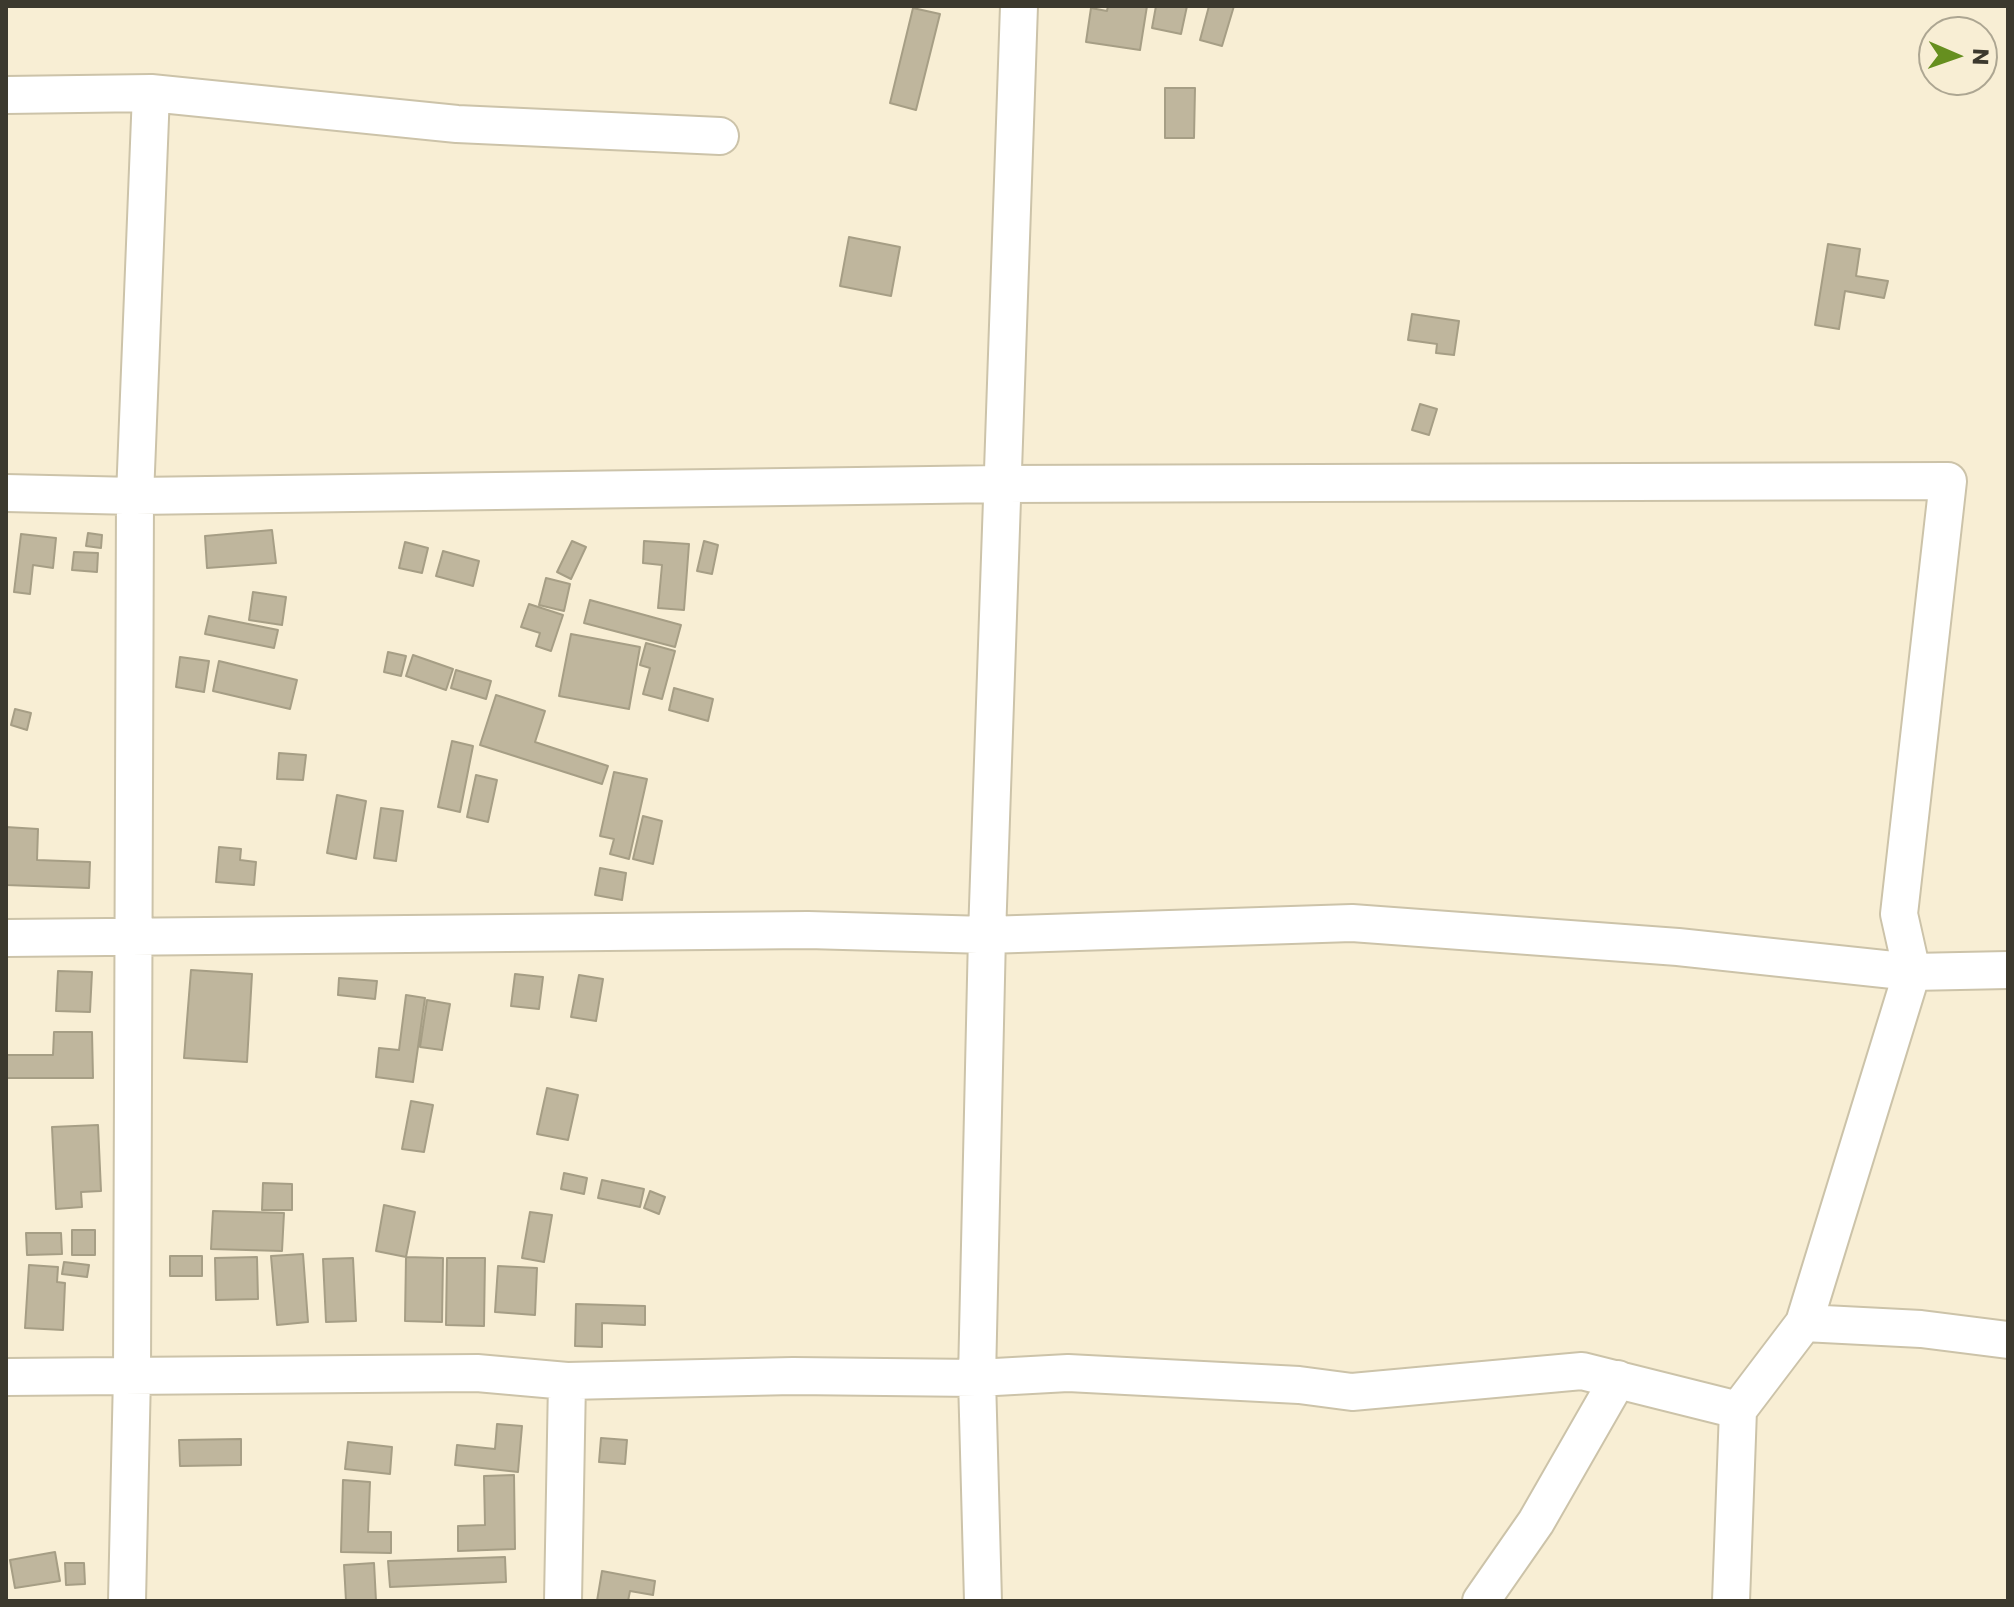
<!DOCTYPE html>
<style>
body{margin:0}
#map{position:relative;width:2014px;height:1607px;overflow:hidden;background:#f8eed4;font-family:Poppins,sans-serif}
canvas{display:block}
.frame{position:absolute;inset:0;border:8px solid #3c392e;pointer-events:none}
.north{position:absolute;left:1918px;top:16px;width:80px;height:80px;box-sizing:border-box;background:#f8eed4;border:2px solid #ada692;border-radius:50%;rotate:92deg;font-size:22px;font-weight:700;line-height:32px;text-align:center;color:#3c392e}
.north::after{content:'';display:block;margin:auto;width:28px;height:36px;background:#668f1f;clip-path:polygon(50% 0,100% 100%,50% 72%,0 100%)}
</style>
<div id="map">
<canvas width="2014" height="1607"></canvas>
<div class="frame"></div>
<div class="north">N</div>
</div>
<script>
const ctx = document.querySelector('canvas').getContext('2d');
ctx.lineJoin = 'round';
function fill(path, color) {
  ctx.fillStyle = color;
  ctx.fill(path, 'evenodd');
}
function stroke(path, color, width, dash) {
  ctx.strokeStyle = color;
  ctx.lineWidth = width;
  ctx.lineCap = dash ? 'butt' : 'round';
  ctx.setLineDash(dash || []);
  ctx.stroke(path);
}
const building = new Path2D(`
 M1108,6H1147L1140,50L1086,42L1091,8L1107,11Z
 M1156,6H1187L1181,34L1152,28Z
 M1209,6H1234L1222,46L1200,40Z
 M913,8L940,14L916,110L890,103Z
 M1165,88H1195L1194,138H1165Z
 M849,237L900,247L891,296L840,286Z
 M1828,244L1860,249L1856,276L1888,281L1884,298L1845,291L1839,329L1815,325Z
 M1412,314L1459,321L1454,355L1436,353L1437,344L1408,340Z
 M1420,404L1437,409L1429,435L1412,430Z
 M272,530L276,563L207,568L205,536Z
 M88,533L102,535L101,548L86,546Z
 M21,534L56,538L53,568L33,565L30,594L14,592Z
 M572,541L586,547L571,579L557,572Z
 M644,541L689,544L684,610L658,608L662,565L643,563Z
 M704,541L718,545L712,574L697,571Z
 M405,542L428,548L422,573L399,568Z
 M443,551L479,561L473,586L436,576Z
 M74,552L98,553L97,572L72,570Z
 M546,578L570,584L564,611L539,605Z
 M253,592L286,597L282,625L249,620Z
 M590,600L681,625L675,647L584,623Z
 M529,604L563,615L551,651L536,646L540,633L521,627Z
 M209,616L278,630L274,648L205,634Z
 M571,634L640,647L629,709L559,696Z
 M646,643L675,651L662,699L643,694L650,668L640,665Z
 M388,652L406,656L401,676L384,672Z
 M413,655L453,669L446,690L406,676Z
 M180,657L209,661L204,692L176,687Z
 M219,661L297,680L290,709L213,691Z
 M456,670L491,681L486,699L451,688Z
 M674,688L713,699L708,721L669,710Z
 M496,695L545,711L535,742L608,766L602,784L480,745Z
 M15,709L31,713L27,730L11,725Z
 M452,741L473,746L460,812L438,807Z
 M279,753L306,755L303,780L277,779Z
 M614,772L647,779L629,859L610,854L614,839L600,836Z
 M476,775L497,780L488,822L467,817Z
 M337,795L366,801L356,859L327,853Z
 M381,808L403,811L396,861L374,858Z
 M643,816L662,821L653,864L633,859Z
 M6,827L38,829L37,860L90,862L89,888L6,885Z
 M219,847L241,849L240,860L256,862L254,885L216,882Z
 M600,868L626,873L622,900L595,895Z
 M191,970L252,974L247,1062L184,1058Z
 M58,971L92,972L90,1012L56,1011Z
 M515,974L543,977L539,1009L511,1006Z
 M579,975L603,979L596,1021L571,1017Z
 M339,978L377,981L375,999L338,995Z
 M406,995L425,998L413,1082L376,1077L379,1048L399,1050Z
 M427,1000L450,1004L442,1050L420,1047Z
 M54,1032H92L93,1078H6V1055H53Z
 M547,1088L578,1095L568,1140L537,1134Z
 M411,1101L433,1105L424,1152L402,1149Z
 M98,1125L101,1191L81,1192L82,1207L56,1209L52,1127Z
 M564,1173L587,1178L584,1194L561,1189Z
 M602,1180L644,1189L640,1207L598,1198Z
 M263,1183L292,1184V1210H262Z
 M650,1191L665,1197L659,1214L644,1208Z
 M384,1205L415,1212L406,1257L376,1251Z
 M213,1211L284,1213L282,1251L211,1249Z
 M530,1212L552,1215L544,1262L522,1258Z
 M72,1230H95V1255H72Z
 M26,1233H61L62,1254L27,1255Z
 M303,1254L308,1322L277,1325L271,1256Z
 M170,1256H202V1276H170Z
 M257,1257L258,1299L216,1300L215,1258Z
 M406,1257L443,1258L442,1322L405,1321Z
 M353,1258L356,1321L326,1322L323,1259Z
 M447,1258H485L484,1326L446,1325Z
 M64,1262L89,1265L87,1277L62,1274Z
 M29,1265L58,1267L57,1282L65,1283L63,1330L25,1328Z
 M498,1266L537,1268L535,1315L495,1312Z
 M576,1304L645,1306V1325L602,1323V1347L575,1346Z
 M497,1424L522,1426L518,1472L455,1465L457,1445L495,1449Z
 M601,1438L627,1440L625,1464L599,1462Z
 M241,1439V1465L180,1466L179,1440Z
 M348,1442L392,1447L390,1474L345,1469Z
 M514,1475L515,1549L458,1551V1526L485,1525L484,1476Z
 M343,1480L370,1482L368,1532H391V1553L341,1552Z
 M55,1552L60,1581L15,1588L10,1560Z
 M505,1557L506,1582L390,1587L388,1561Z
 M65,1563H84L85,1584L66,1585Z
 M374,1563L376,1601H346L344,1565Z
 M602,1571L655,1581L653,1595L630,1591L628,1601H597Z`);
fill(building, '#bfb69d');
stroke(building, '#a69e85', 2);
const street = new Path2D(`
 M6,95L151,93L457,124L720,136
 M6,493L135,496L1002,484L1948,481L1899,914L1912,972L2008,970
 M6,938L808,930L987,935L1352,923L1678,947L1912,972L1804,1323
 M6,1377L477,1373L567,1381L793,1376L977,1378L1068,1373L1299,1385L1352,1392L1582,1371L1738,1410
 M127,1601L132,1375L135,496L151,93
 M563,1601L567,1381
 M983,1601L977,1378L987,935L1019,6
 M1481,1601L1536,1522L1618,1379
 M1731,1601L1738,1410L1804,1323L1921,1329L2008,1340`);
stroke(street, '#ccc3a9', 40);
stroke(street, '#fff', 36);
</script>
